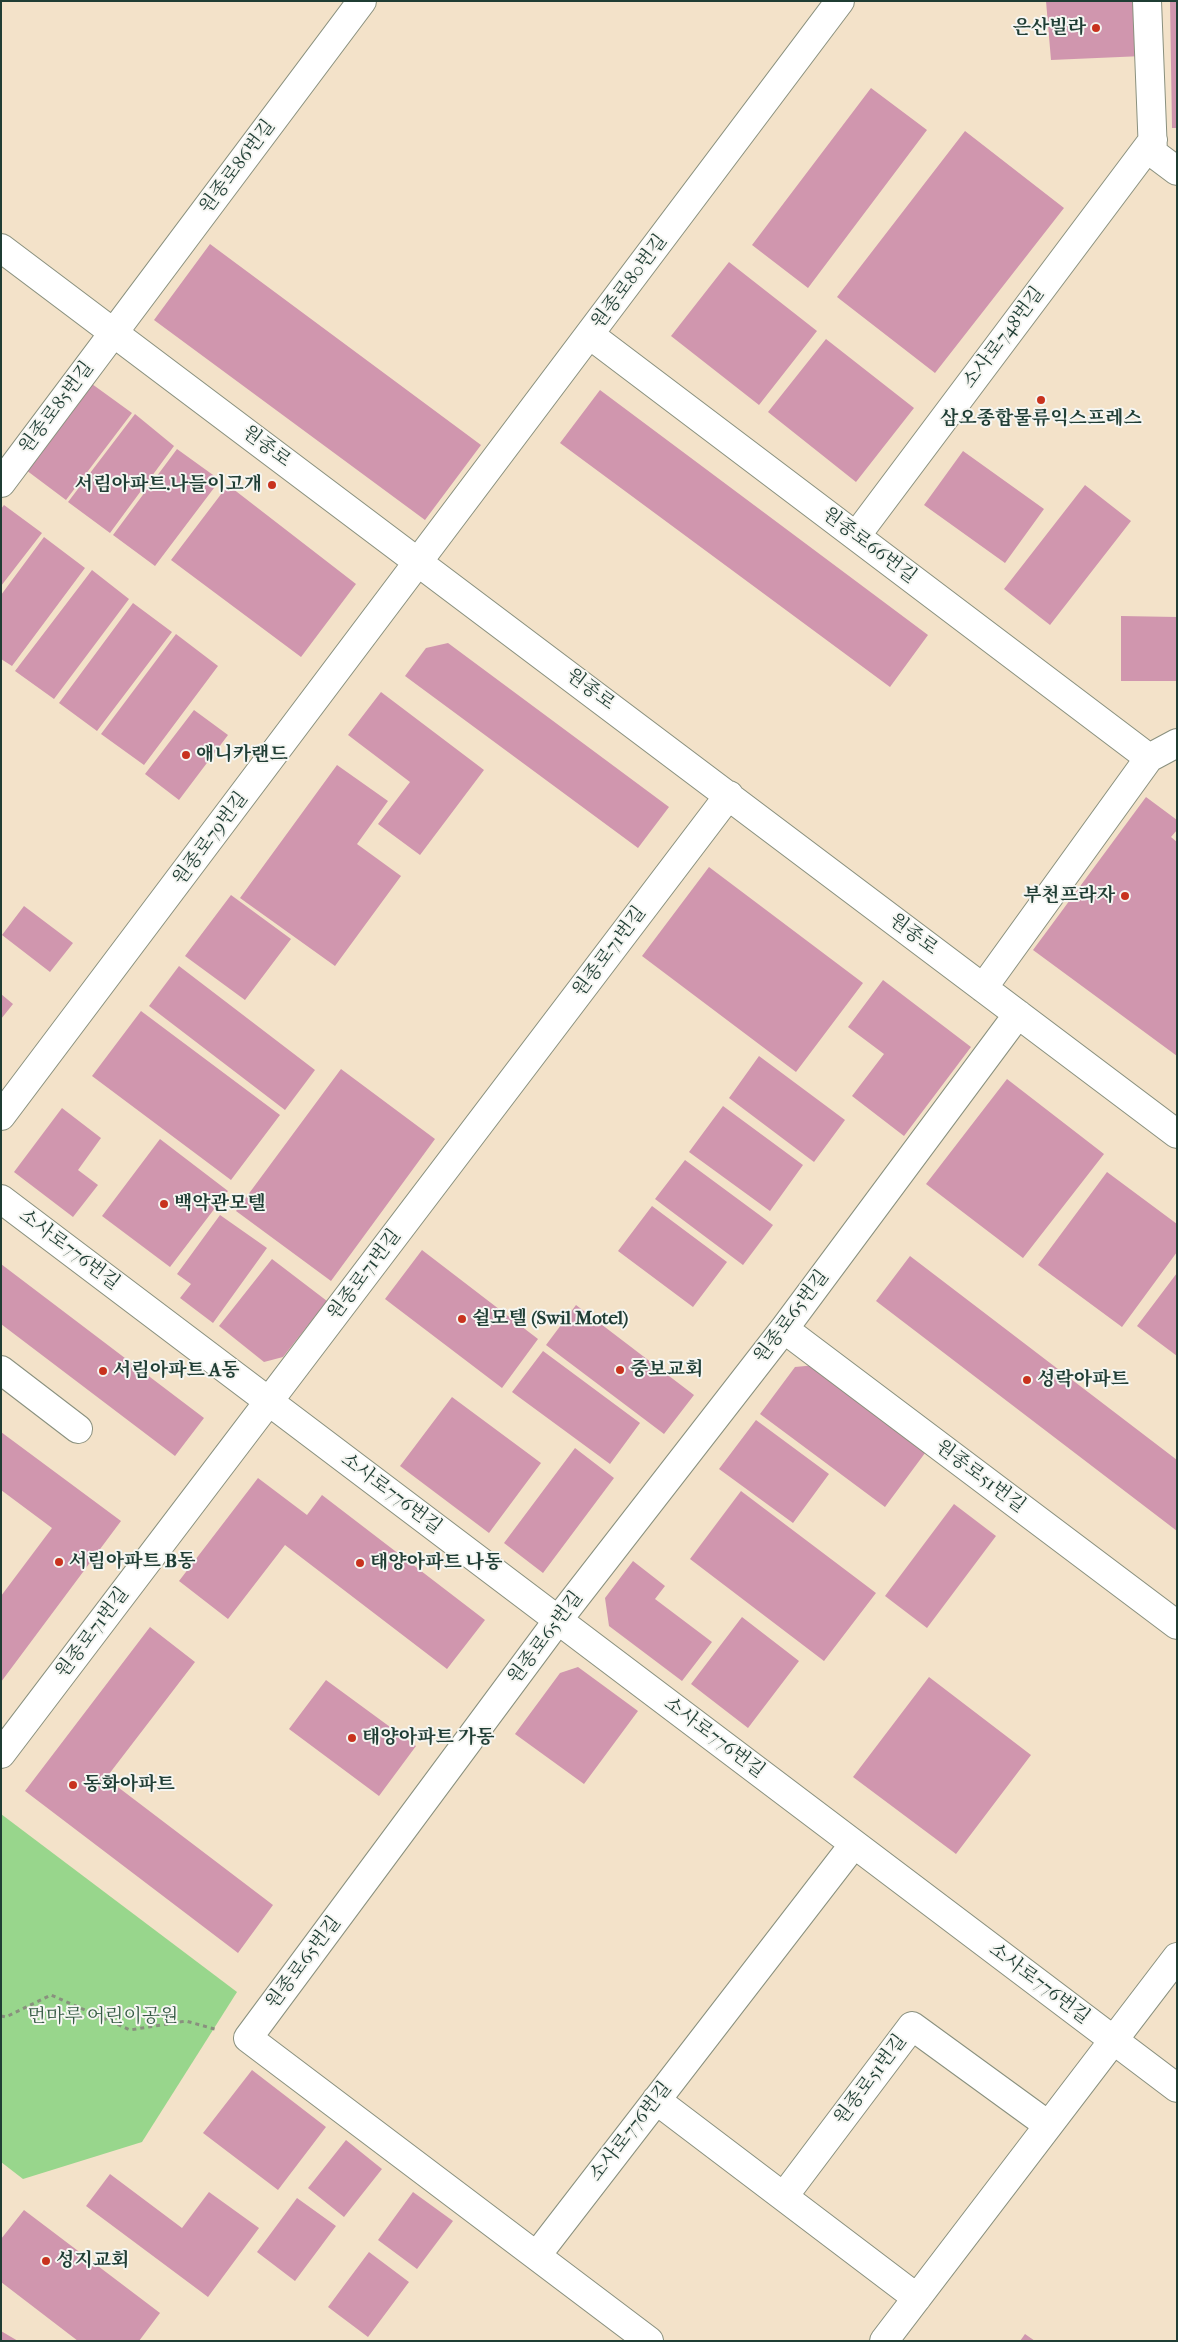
<!DOCTYPE html>
<meta charset="utf-8">
<style>
body{margin:0}
#map{position:relative;width:1178px;height:2342px;overflow:hidden;background:#f3e2c9;font-family:"IM FELL French Canon",serif}
canvas{display:block}
.frame{position:absolute;inset:0;border:2px solid #1f3d34;pointer-events:none}
</style>
<div id="map">
<canvas width="1178" height="2342"></canvas>
<div class="frame"></div>
</div>
<script>
const ctx = document.querySelector('canvas').getContext('2d');
ctx.lineJoin = 'round';
function fill(path, color) {
  ctx.fillStyle = color;
  ctx.fill(path, 'evenodd');
}
function stroke(path, color, width, dash) {
  ctx.strokeStyle = color;
  ctx.lineWidth = width;
  ctx.lineCap = dash ? 'butt' : 'round';
  ctx.setLineDash(dash || []);
  ctx.stroke(path);
}
function label(font, color, halo, rows, align = 'center') {
  ctx.font = font + ' "IM FELL French Canon","Noto Serif KR",serif';
  ctx.lineWidth = 4;
  ctx.setLineDash([]);
  ctx.textBaseline = 'middle';
  ctx.strokeStyle = halo;
  ctx.fillStyle = color;
  for (const [text, x, y, turn = 0] of rows) {
    ctx.save();
    ctx.translate(x, y);
    ctx.rotate((+turn || 0) * Math.PI / 180);
    ctx.textAlign = isNaN(turn) ? turn : align;
    if (halo) ctx.strokeText(text, 0, 0);
    ctx.fillText(text, 0, 0);
    ctx.restore();
  }
}
fill(new Path2D(`
 M1,1814L237,1992L142,2142L23,2179L1,2162Z`), '#98d68c');
fill(new Path2D(`
 M1046,1H1144L1143,56L1051,60Z
 M1170,1H1177V128H1172Z
 M871,88L927,130L808,288L752,245Z
 M965,131L1064,208L935,373L837,297Z
 M210,244L481,445L425,520L154,320Z
 M729,262L817,331L759,405L671,336Z
 M826,339L914,408L856,482L768,412Z
 M92,384L132,413L66,500L26,470Z
 M600,390L928,635L890,687L560,443Z
 M135,414L174,446L110,533L68,502Z
 M177,449L220,480L155,566L113,535Z
 M963,451L1044,509L1005,563L924,505Z
 M228,485L356,584L301,657L171,560Z
 M1085,485L1131,521L1050,625L1004,589Z
 M4,505L42,533L1,586V509Z
 M44,537L85,568L12,666L1,659V595Z
 M92,570L129,599L54,699L15,671Z
 M133,603L172,632L97,731L59,703Z
 M1121,616L1177,617V681H1121Z
 M176,634L218,666L144,765L101,734Z
 M448,643L669,807L638,848L405,676L426,648Z
 M381,692L484,770L420,855L378,824L410,782L348,735Z
 M194,710L228,735L179,800L145,774Z
 M337,765L388,801L357,844L401,876L335,966L240,898Z
 M1146,797L1177,820V830L1171,837L1177,842V1056L1033,950Z
 M709,867L863,983L796,1072L642,956Z
 M231,895L291,939L245,1000L185,956Z
 M24,906L73,943L50,972L2,935Z
 M179,966L315,1070L285,1110L149,1006Z
 M883,980L971,1047L904,1136L852,1096L884,1054L848,1027Z
 M1,994L13,1004L1,1019Z
 M141,1011L280,1115L231,1180L92,1076Z
 M759,1056L845,1120L814,1162L729,1098Z
 M341,1069L435,1139L331,1281L236,1211Z
 M1007,1079L1104,1154L1023,1258L926,1184Z
 M723,1106L803,1165L770,1211L689,1152Z
 M62,1108L101,1138L78,1170L98,1185L73,1217L14,1172Z
 M160,1139L228,1191L170,1267L102,1216Z
 M685,1160L773,1225L743,1265L655,1199Z
 M1107,1172L1177,1224V1252L1122,1327L1038,1265Z
 M652,1206L727,1262L693,1307L618,1251Z
 M220,1215L267,1248L213,1323L180,1298L191,1284L177,1274Z
 M422,1250L538,1339L502,1388L385,1299Z
 M910,1256L1177,1460V1531L876,1301Z
 M272,1259L327,1301L283,1357L264,1362L219,1326Z
 M1,1264L204,1418L175,1456L1,1324Z
 M1177,1273V1356L1137,1326Z
 M576,1305L694,1395L664,1434L546,1345Z
 M543,1351L640,1423L610,1464L512,1392Z
 M816,1365L928,1449L885,1507L760,1414L795,1367Z
 M452,1397L541,1463L489,1533L400,1466Z
 M756,1420L829,1474L793,1523L719,1469Z
 M1,1432L121,1521L1,1682V1596L52,1528L1,1490Z
 M575,1448L614,1478L543,1573L504,1543Z
 M258,1478L307,1515L322,1495L485,1620L447,1669L285,1545L228,1619L179,1581Z
 M741,1491L876,1593L824,1661L690,1559Z
 M954,1504L996,1536L927,1628L885,1596Z
 M633,1561L665,1586L655,1599L712,1642L682,1681L609,1626L605,1598Z
 M742,1617L799,1661L748,1728L691,1684Z
 M150,1627L195,1662L106,1778L273,1905L238,1953L25,1791Z
 M578,1667L638,1711L584,1784L515,1734L560,1673Z
 M929,1677L1031,1755L956,1854L853,1777Z
 M326,1680L416,1746L379,1796L289,1729Z
 M252,2070L326,2127L278,2190L203,2133Z
 M346,2140L382,2169L344,2217L308,2188Z
 M110,2174L182,2228L209,2192L259,2228L208,2297L86,2206Z
 M413,2192L453,2221L417,2269L378,2240Z
 M297,2198L336,2226L295,2281L257,2252Z
 M24,2210L160,2313L139,2341H78L1,2282V2239Z
 M369,2252L409,2282L368,2337L328,2307Z
 M1,2331L18,2341H1Z
 M1025,2334L1035,2341H1020Z`), '#d096ae');
const minor = new Path2D(`
 M1147,1L1153,153L1177,171
 M1,248L1177,1134
 M590,335L1149,758
 M1,483L362,1
 M856,536L1153,140
 M983,988L1149,758L1177,743
 M1,1116L840,1
 M1,1199L1177,2088
 M784,1329L1177,1625
 M1,1370L78,1429
 M1,1754L729,795
 M656,2100L917,2298
 M784,2196L912,2026L1048,2125
 M537,2255L854,1844
 M649,2341L248,2038L558,1620L784,1329L1018,1014
 M884,2341L1177,1957`);
stroke(minor, '#89907e', 30);
stroke(new Path2D(`
 M1,2016L6,2017L51,1995L130,2030L186,2021L218,2030`), '#89907e', 3, [4, 4]);
stroke(minor, '#fff', 28);
for (const [x, y, r, color] of [
 [1096,28,5,"#c8321e"],
 [1041,400,5,"#c8321e"],
 [272,485,5,"#c8321e"],
 [186,755,5,"#c8321e"],
 [1125,896,5,"#c8321e"],
 [164,1204,5,"#c8321e"],
 [462,1319,5,"#c8321e"],
 [620,1370,5,"#c8321e"],
 [103,1371,5,"#c8321e"],
 [1027,1380,5,"#c8321e"],
 [59,1562,5,"#c8321e"],
 [360,1563,5,"#c8321e"],
 [352,1738,5,"#c8321e"],
 [73,1785,5,"#c8321e"],
 [46,2261,5,"#c8321e"]
]) {
  const dot = new Path2D();
  dot.arc(x, y, r, 0, 2 * Math.PI);
  ctx.fillStyle = color;
  ctx.fill(dot);
  stroke(dot, '#f6f6f2', 2);
}
label('bold 19px', '#1f3d34', '#f6f6f2', [
 ["은산빌라",1086,28,"right"],
 ["삼오종합물류익스프레스",1041,419,"center"],
 ["서림아파트.나들이고개",262,485,"right"],
 ["애니카랜드",196,755],
 ["부천프라자",1115,896,"right"],
 ["백악관모텔",174,1204],
 ["쉴모텔 (Swil Motel)",472,1319],
 ["중보교회",630,1370],
 ["서림아파트 A동",113,1371],
 ["성락아파트",1037,1380],
 ["서림아파트 B동",69,1562],
 ["태양아파트 나동",370,1563],
 ["태양아파트 가동",362,1738],
 ["동화아파트",83,1785],
 ["성지교회",56,2261]
], 'left');
label('19px', '#1f3d34', '#f6f6f2', [
 ["원종로86번길",238,167,-53],
 ["원종로80번길",630,282,-53],
 ["소사로748번길",1004,338,-53],
 ["원종로85번길",57,408,-53],
 ["원종로",266,447,37],
 ["원종로66번길",869,546,37],
 ["원종로",590,690,37],
 ["원종로79번길",211,839,-53],
 ["원종로",913,935,37],
 ["원종로71번길",610,952,-53],
 ["소사로776번길",69,1250,37],
 ["원종로71번길",365,1275,-53],
 ["원종로65번길",792,1317,-53],
 ["원종로51번길",980,1477,37],
 ["소사로776번길",391,1494,37],
 ["원종로71번길",93,1633,-53],
 ["원종로65번길",546,1638,-53],
 ["소사로776번길",714,1738,37],
 ["원종로65번길",304,1963,-53],
 ["소사로776번길",1039,1984,37],
 ["원종로51번길",871,2080,-53],
 ["소사로776번길",631,2132,-52]
]);
label('19px', '#375c46', '#f6f6f2', [
 ["먼마루 어린이공원",103,2017]
]);
</script>
